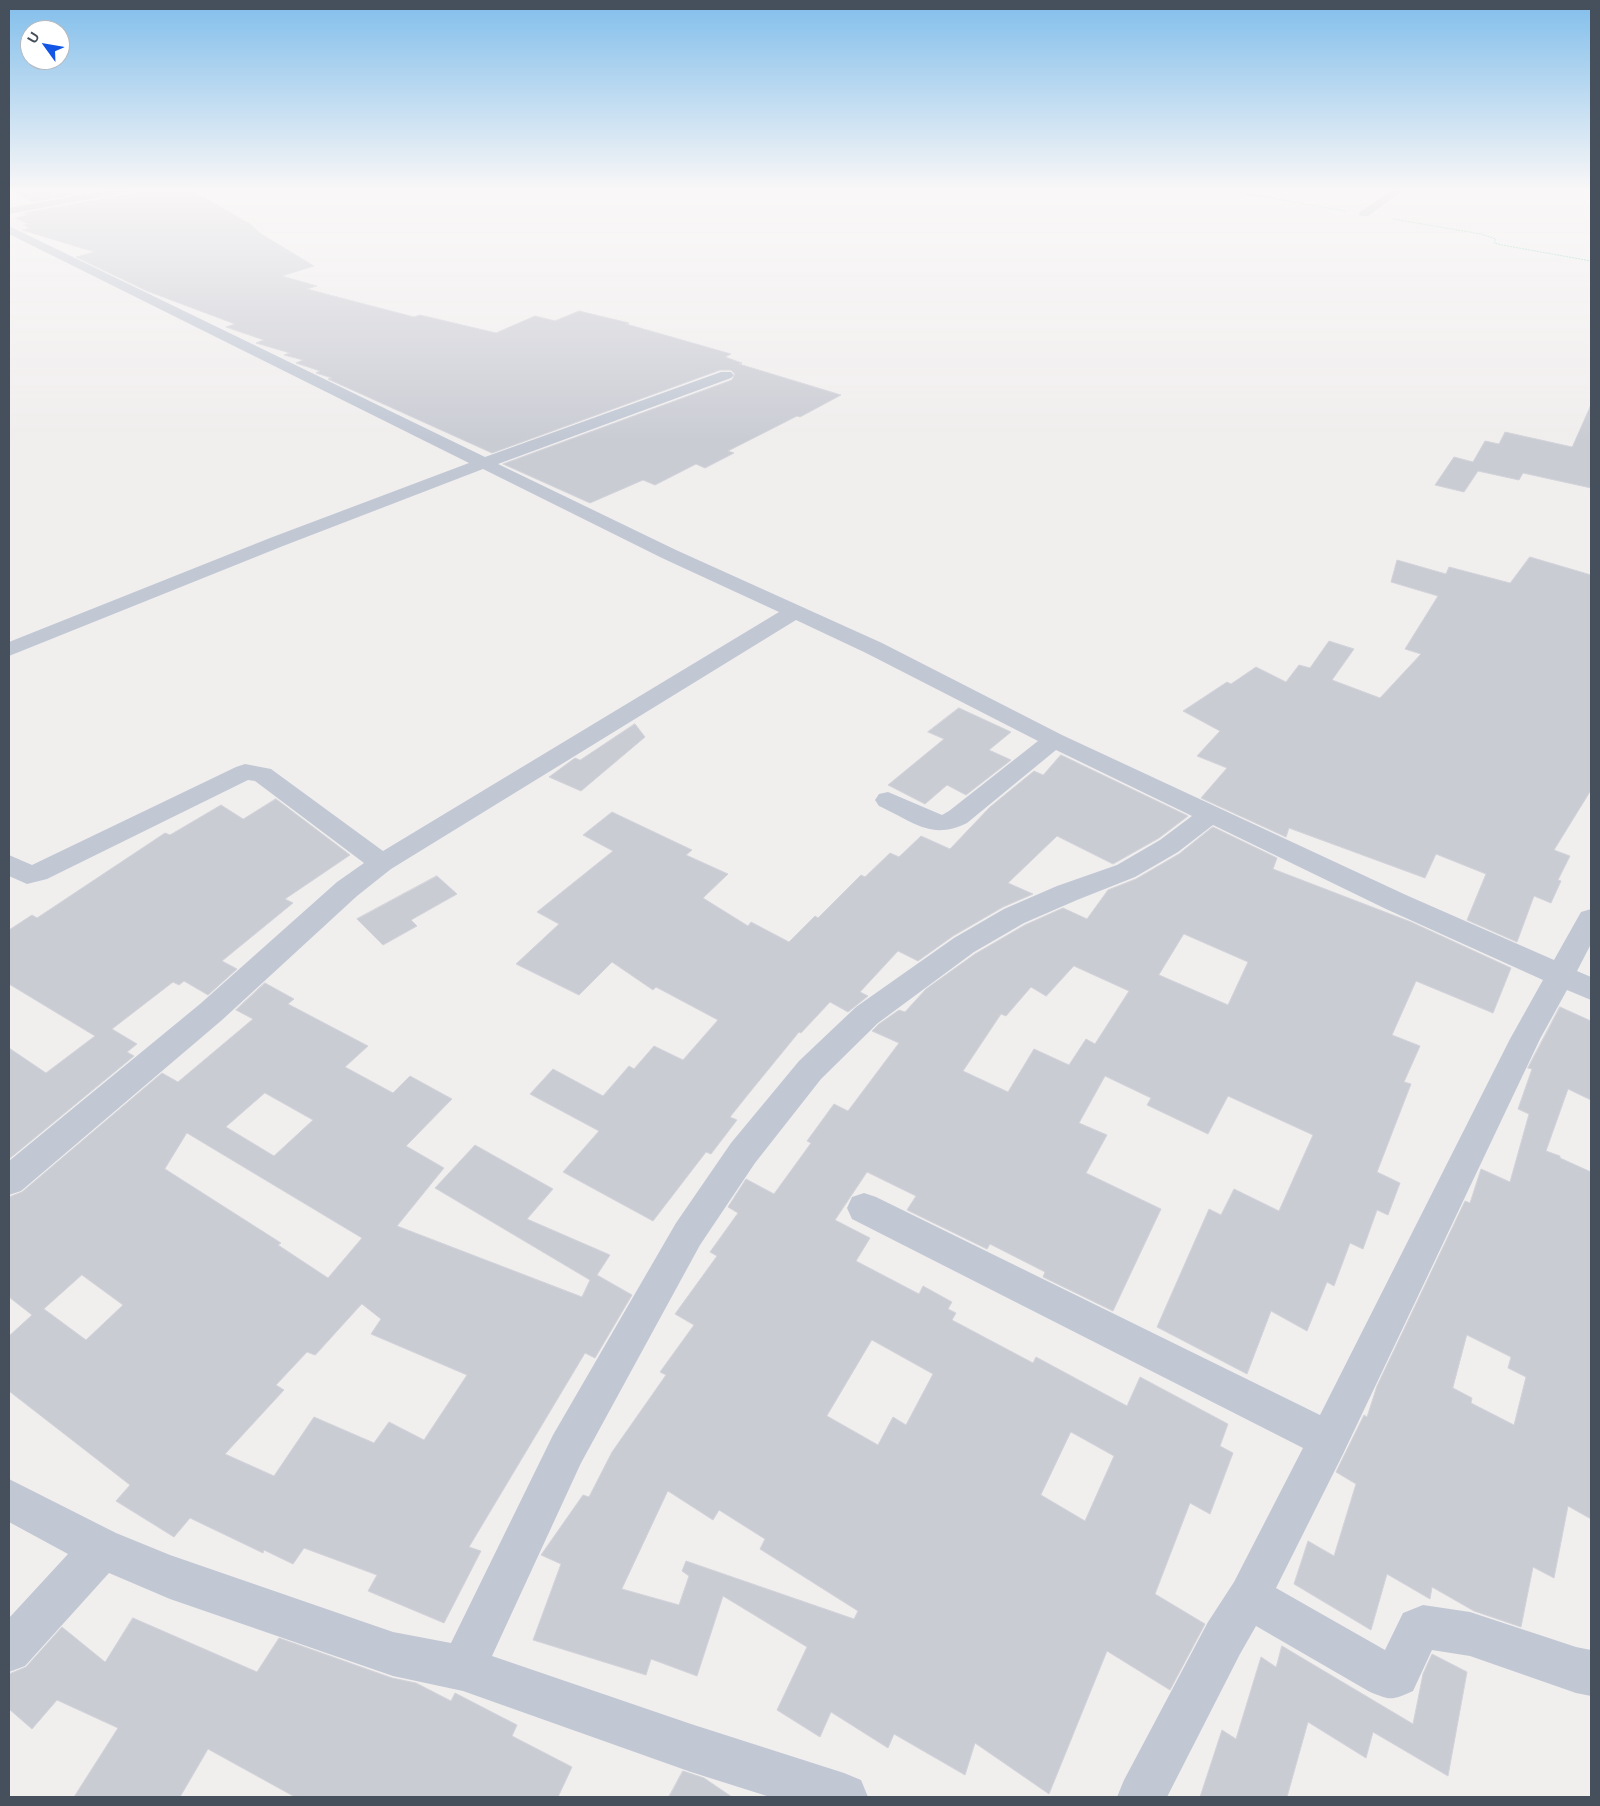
<!DOCTYPE html>
<style>
body{margin:0}
#map{position:relative;width:1600px;height:1806px;overflow:hidden;background:#f1eeee;font-family:Helvetica,sans-serif}
canvas{display:block}
.frame{position:absolute;inset:0;border:10px solid #464f5c;pointer-events:none}
.north{position:absolute;left:20px;top:20px;width:50px;height:50px;box-sizing:border-box;background:#fff;border:1px solid #b5b9be;border-radius:50%;rotate:302deg;font-size:14px;font-weight:700;line-height:20px;text-align:center;color:#464f5c}
.north::after{content:'';display:block;margin:auto;width:18px;height:22px;background:#1356e6;clip-path:polygon(50% 0,100% 100%,50% 72%,0 100%)}
</style>
<div id="map">
<canvas width="1600" height="1806"></canvas>
<div class="frame"></div>
<div class="north">U</div>
</div>
<script>
const ctx = document.querySelector('canvas').getContext('2d');
ctx.lineJoin = 'round';
function fill(path, color) {
  ctx.fillStyle = color;
  ctx.fill(path, 'evenodd');
}
function stroke(path, color, width, dash) {
  ctx.strokeStyle = color;
  ctx.lineWidth = width;
  ctx.lineCap = dash ? 'butt' : 'round';
  ctx.setLineDash(dash || []);
  ctx.stroke(path);
}
const building = new Path2D(`
 M9,188H108L32,202Z
 M141,188H188L250,224L261,234L314,266L282,276L317,286L307,289L414,317L420,315L496,333L535,316L555,321L579,311L629,323L626,324L731,354L725,357L742,363L739,364L841,395L800,417L797,416L728,451L734,453L705,468L696,464L655,485L643,480L590,503L503,464L732,380L735,374L731,370H720L492,453L328,379L332,378L316,373L320,371L296,363L303,360L284,355L290,353L256,343L264,340L226,327L235,324L147,291L76,257L95,252L22,230L30,228L23,225L29,224L15,218L28,215L24,213L134,193Z
 M1591,405V488L1523,473L1519,480L1478,471L1464,492L1435,485L1454,457L1473,462L1485,441L1499,444L1505,432L1572,447Z
 M1530,557L1591,575V790L1554,850L1570,856L1558,880L1561,881L1551,903L1534,896L1517,942L1467,920L1486,874L1436,854L1425,878L1289,828L1286,837L1201,798L1227,768L1197,756L1220,731L1183,711L1227,682L1231,684L1256,667L1286,682L1299,665L1310,668L1329,641L1354,649L1332,680L1380,698L1421,654L1405,649L1438,596L1391,582L1397,560L1446,574L1449,567L1510,583Z
 M959,708L1011,732L989,750L1011,760L966,795L947,785L925,804L888,785L944,739L928,732Z
 M635,724L645,737L581,791L549,777L575,758L580,760Z
 M1061,755L1188,816L1159,838L1113,864L1057,836L1008,883L1033,894L1003,907L953,936L918,961L898,951L860,992L868,996L848,1012L830,1002L801,1033L799,1032L750,1092L730,1117L737,1120L711,1154L706,1152L653,1221L563,1172L599,1131L530,1094L553,1069L603,1096L629,1066L634,1069L654,1046L683,1060L718,1020L656,987L653,990L612,962L579,995L516,964L559,924L537,912L613,851L583,835L612,812L692,850L686,855L728,874L703,898L748,926L751,922L789,942L815,916L818,918L861,875L865,877L890,853L899,857L921,836L950,849L990,807L1034,771L1043,775Z
 M276,799L350,855L285,899L293,903L222,961L237,969L208,995L184,981L179,985L173,982L112,1029L137,1044L127,1052L134,1056L9,1159V1048L46,1073L95,1036L9,984V930L32,915L37,918L165,833L170,835L221,805L243,819Z
 M1213,827L1277,858L1273,869L1411,922L1511,968L1493,1013L1416,981L1392,1035L1420,1046L1404,1082L1411,1084L1377,1172L1400,1183L1388,1215L1377,1210L1363,1249L1350,1243L1334,1286L1327,1282L1307,1331L1271,1311L1247,1374L1157,1327L1209,1209L1221,1215L1234,1189L1279,1211L1313,1135L1228,1096L1208,1134L1147,1105L1151,1098L1105,1076L1079,1123L1107,1135L1086,1173L1161,1209L1113,1311L1043,1277L1045,1272L990,1244L987,1249L907,1210L916,1196L867,1172L835,1220L870,1238L856,1261L919,1294L923,1286L952,1302L948,1309L956,1313L952,1320L1033,1363L1036,1357L1127,1406L1140,1377L1228,1424L1220,1446L1233,1453L1210,1514L1190,1503L1155,1594L1205,1624L1170,1690L1107,1651L1049,1794L975,1743L965,1775L894,1734L888,1748L831,1712L820,1737L777,1710L807,1647L723,1596L697,1676L651,1659L646,1675L533,1640L561,1564L541,1555L583,1495L589,1497L612,1452L666,1375L660,1372L694,1325L675,1314L717,1256L710,1252L738,1213L728,1207L746,1179L774,1194L811,1143L807,1141L834,1104L848,1111L899,1043L872,1031L879,1024L899,1010L905,1012L926,989L975,954L1025,925L1063,908L1087,919L1108,890L1136,879L1179,854ZM1184,934L1248,962L1228,1005L1159,975ZM1074,966L1129,991L1095,1044L1086,1039L1069,1065L1034,1049L1008,1092L963,1071L1001,1014L1006,1016L1031,987L1046,996ZM872,1340L933,1374L906,1425L893,1417L878,1445L827,1416ZM1071,1432L1114,1456L1085,1521L1041,1495ZM668,1491L713,1520L719,1510L765,1539L760,1549L858,1611L854,1619L686,1561L682,1571L689,1576L679,1605L622,1589Z
 M437,876L457,894L411,920L417,926L383,945L357,919Z
 M265,983L294,999L288,1004L368,1046L345,1067L393,1093L410,1076L452,1099L406,1146L444,1168L397,1226L582,1297L590,1280L435,1188L475,1145L553,1189L527,1219L610,1255L597,1275L632,1295L595,1358L585,1353L469,1547L481,1551L444,1623L368,1591L377,1575L304,1548L293,1564L264,1550L263,1553L190,1518L174,1537L116,1501L130,1485L9,1391V1336L32,1315L9,1297V1197L22,1192L162,1073L178,1082L253,1019L236,1010ZM265,1093L313,1120L274,1156L226,1127ZM187,1133L362,1238L328,1278L278,1245L281,1243L165,1169ZM82,1275L123,1305L86,1340L44,1309ZM362,1304L381,1319L371,1334L467,1375L424,1440L389,1422L374,1443L314,1417L274,1476L225,1454L284,1390L276,1385L307,1352L315,1355Z
 M1560,1007L1591,1021V1100L1568,1089L1546,1151L1560,1156V1158L1591,1172V1519L1568,1506L1554,1578L1533,1567L1521,1627L1474,1611L1432,1587L1430,1599L1387,1574L1371,1630L1294,1584L1308,1541L1334,1556L1356,1484L1336,1472L1364,1415L1367,1417L1377,1386L1465,1201L1470,1203L1481,1169L1510,1182L1529,1114L1518,1109L1532,1069L1528,1068ZM1467,1335L1511,1357L1508,1368L1526,1377L1514,1425L1471,1403L1472,1398L1453,1388Z
 M133,1618L257,1672L279,1638L392,1678L416,1683L451,1701L455,1693L517,1725L512,1736L572,1767L558,1797H295L208,1749L180,1797H74L118,1728L57,1700L32,1729L9,1709V1674L26,1667L62,1627L105,1662Z
 M1282,1646L1413,1724L1423,1674L1432,1654L1467,1672L1448,1776L1373,1732L1366,1758L1308,1722L1287,1797H1200L1222,1730L1236,1739L1261,1657L1276,1667Z
 M683,1771L704,1778L732,1797H669Z`);
fill(building, '#caccd4');
stroke(building, '#d2d3da', 1);
stroke(new Path2D(`
 M1214,188L1345,211
 M1393,219L1481,234L1496,239L1494,243L1502,245L1591,261`), '#72cfac', 1, [2, 1]);
fill(new Path2D(`
 M117,188H139L134,191L9,214V208Z
 M1395,188H1407L1368,216H1360L1358,214L1360,212Z
 M9,226L485,457L721,372H731L734,375L731,378L498,464L676,550L882,643L1062,735L1406,895L1554,960L1581,912L1591,909V944L1577,971L1591,977V1000L1567,990L1540,1039L1343,1454L1276,1588L1385,1650L1403,1613L1423,1605L1470,1612L1576,1647L1591,1650V1696L1576,1693L1470,1656L1432,1650L1413,1691C1392,1700 1392,1701 1370,1692L1256,1626L1240,1654L1167,1797H1117L1124,1780L1208,1622L1234,1582L1303,1448L852,1219L847,1208L852,1197L864,1193L876,1197L1320,1415L1510,1039L1543,980L1386,909L1213,825L1178,852L1135,877L1077,900L1024,923L974,952L878,1023L821,1079L755,1163L700,1245L581,1463L492,1656L691,1724L844,1773L861,1780L868,1797H770L691,1772L463,1691L393,1676L170,1599L109,1573L25,1666L9,1672V1618L68,1554L9,1522V1479L116,1533L170,1555L393,1632L451,1643L553,1435L676,1223L731,1143L799,1061L856,1007L954,938L1004,909L1057,886L1117,865L1160,840L1192,816L1056,750L967,823C931,841 912,821 879,806L875,800L879,794L888,792L942,815L949,811L1038,741L866,653L796,620L391,869L357,896L222,1020L21,1191L9,1195V1161L200,1004L337,882L364,863L255,781L248,780L47,879L27,884L9,876V855L32,865L236,767L245,764L271,769L383,851L779,612L662,558L483,469L283,546L9,656V642L270,538L469,463L9,234Z`), '#c1c8d4');
const sky = ctx.createLinearGradient(0, 0, 0, 441);
sky.addColorStop(0, '#81beeb');
sky.addColorStop(0.43, '#f9f7f7');
sky.addColorStop(1, '#f9f7f700');
ctx.fillStyle = sky;
ctx.fillRect(0, 0, 1600, 441);
</script>
